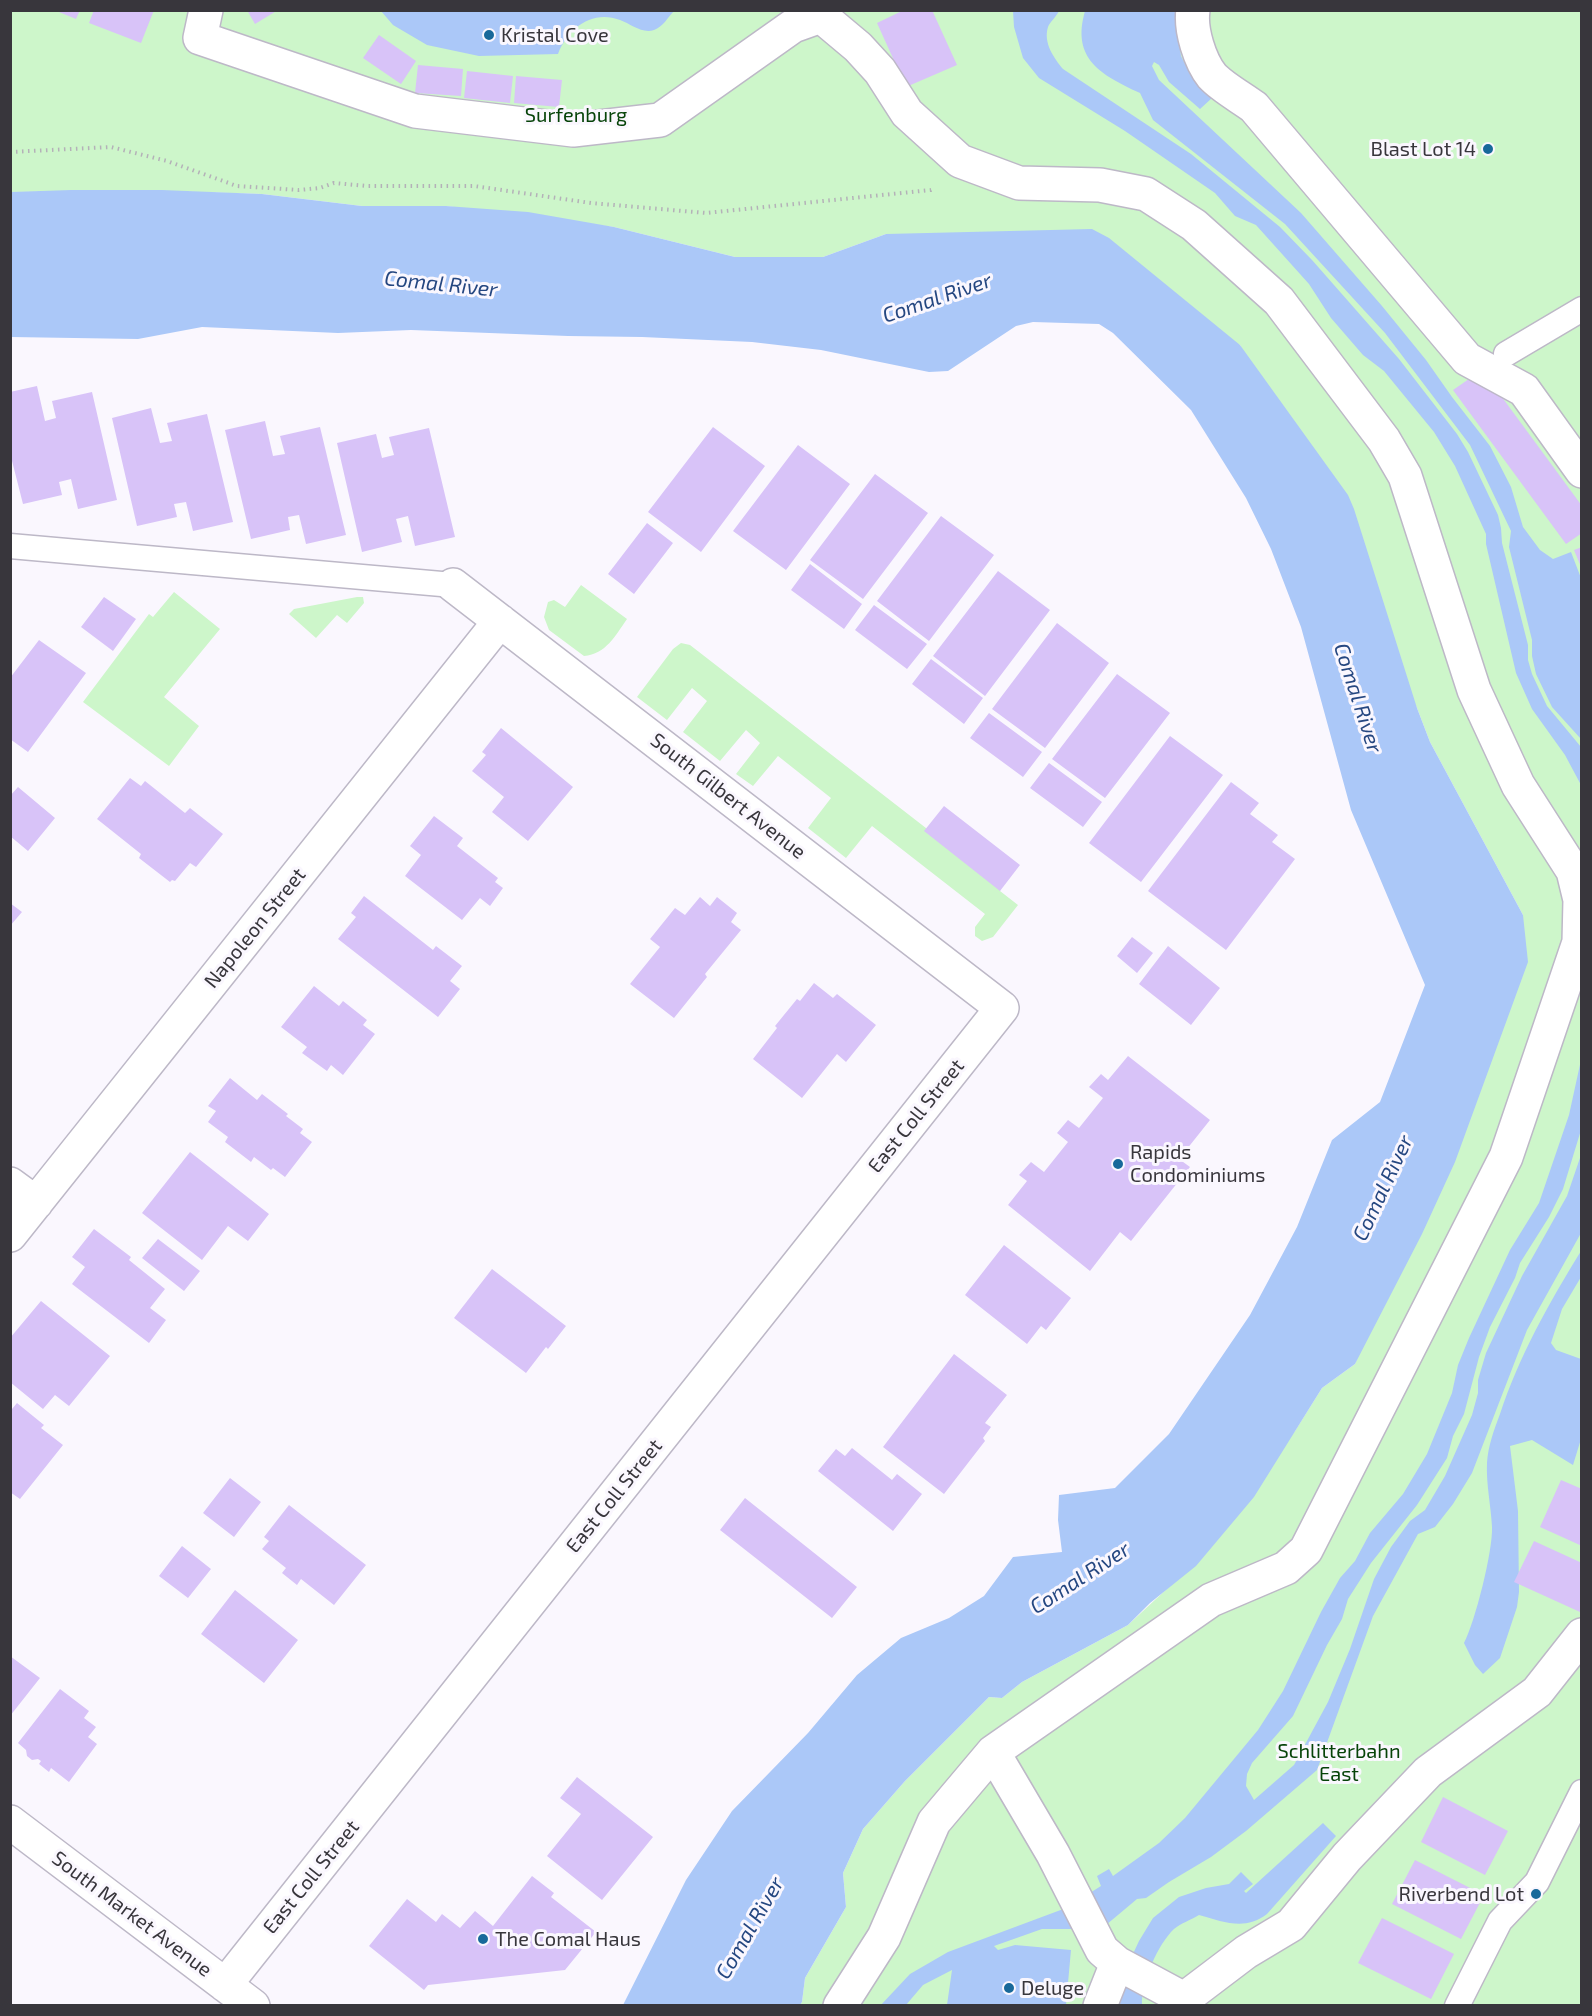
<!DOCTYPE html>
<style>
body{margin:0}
#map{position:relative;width:1592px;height:2016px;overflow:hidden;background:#faf7fe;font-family:"Exo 2",sans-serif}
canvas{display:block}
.frame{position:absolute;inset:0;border:12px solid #38363c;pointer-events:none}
</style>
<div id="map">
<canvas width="1592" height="2016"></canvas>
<div class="frame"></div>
</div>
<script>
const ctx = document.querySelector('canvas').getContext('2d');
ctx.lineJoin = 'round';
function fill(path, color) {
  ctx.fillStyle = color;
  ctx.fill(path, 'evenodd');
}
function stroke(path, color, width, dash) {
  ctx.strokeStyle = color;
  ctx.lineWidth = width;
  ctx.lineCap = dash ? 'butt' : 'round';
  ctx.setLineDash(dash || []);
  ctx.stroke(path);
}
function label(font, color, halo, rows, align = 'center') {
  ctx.font = font + ' "Exo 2",sans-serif';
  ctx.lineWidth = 6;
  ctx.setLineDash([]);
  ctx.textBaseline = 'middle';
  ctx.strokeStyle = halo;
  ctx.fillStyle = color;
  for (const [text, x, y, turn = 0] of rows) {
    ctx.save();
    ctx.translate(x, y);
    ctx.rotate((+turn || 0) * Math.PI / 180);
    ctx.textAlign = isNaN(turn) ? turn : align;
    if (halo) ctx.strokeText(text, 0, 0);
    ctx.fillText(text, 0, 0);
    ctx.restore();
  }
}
fill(new Path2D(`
 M10,11H1581V2005H800L802,2002L805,1978L846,1907L843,1873L863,1829L905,1781L989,1697L1002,1698L1022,1682L1128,1625L1171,1585L1295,1431L1322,1388L1355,1364L1523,915L1430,742L1417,708L1240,345L886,234L823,257H735L614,227L446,206H362L262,194L166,191L11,192Z
 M581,585L627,619C615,636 606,654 584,656L549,630L544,617L548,602L554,600L565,607Z
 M174,592L220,629L164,697L199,726L169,766L83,702L149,614L153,617Z
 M357,597H363L364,603L347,623L337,615L316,638L289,614L294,609Z
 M681,643L690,645L1002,887L1000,891L1018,905L993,937L982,941L975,936V927L985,914L872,826L846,858L808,828L831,798L778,756L753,786L736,774L760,743L746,730L720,761L683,732L707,701L692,688L667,720L637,697L673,649Z`), '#cdf6ca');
fill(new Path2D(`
 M381,11H674C668,17 663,27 654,30C642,34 631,24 620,20C592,9 567,29 558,54L479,56L427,45L393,25Z
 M1013,11H1059C1056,17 1050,22 1048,27C1043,43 1054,58 1063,69L1191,154L1280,227L1312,260L1399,359L1457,434L1468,452L1498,515L1501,528L1502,543L1528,645V660L1532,674L1547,706L1581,747V785L1565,755L1532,709L1516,673L1486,544V534L1455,466L1434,432L1384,371L1363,355L1331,318L1309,284L1256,225L1235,216L1215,193L1125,131L1039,78L1023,58L1014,27Z
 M1085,11H1175L1181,56L1191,76L1212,98L1200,109L1169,82L1159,65L1154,62L1152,66L1159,80L1301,213L1382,306L1426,360L1452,397L1490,446L1511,487L1523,527L1540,550L1553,559L1571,552L1581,578V739L1552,707L1536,674L1532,656V640L1509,547L1511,531L1470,445L1385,333L1285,224L1153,120L1140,93C1101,75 1071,59 1085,11Z
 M71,190H162L262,194L362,206H446L528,212L614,227L735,257H823L886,234L1092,229L1109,238L1240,345L1348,495L1354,509L1417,708L1430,742L1523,915L1528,962L1455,1162L1422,1234L1355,1364L1322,1388L1254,1497L1196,1566L1150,1603L1128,1625L1022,1682L1002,1698L989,1697L905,1781L863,1829L843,1873L846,1907L805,1978L802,2002L800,2005H623L686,1880L732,1811L808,1733L857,1675L901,1638L949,1618L984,1596L1013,1557L1062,1552L1058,1520L1059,1495L1115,1488L1169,1434L1250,1315L1297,1227L1332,1140L1380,1102L1425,985L1351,810L1301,627L1271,549L1246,498L1191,410L1113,333L1099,324L1033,322L1016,326L948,371L929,372L821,350L752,342L642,337L568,336L411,330L338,333L202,327L138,339L11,337V192Z
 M1581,1060V1130L1563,1189L1549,1217L1520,1263L1515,1278L1490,1327L1479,1357L1464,1414L1453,1436L1447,1458L1417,1505L1371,1563L1348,1599L1342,1619L1327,1645L1293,1716L1252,1763L1247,1774L1246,1786L1254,1800L1294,1765L1328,1702L1350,1649L1374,1579L1391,1547L1410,1521L1425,1510L1445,1476L1472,1415L1478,1393V1380L1486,1353L1522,1276L1567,1196L1581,1155V1233L1527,1330L1472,1473L1453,1504L1435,1527L1418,1534L1373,1616L1317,1770L1246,1831L1211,1857L1169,1882L1146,1898L1137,1899L1106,1925L1076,1929H1042L994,1946L998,1950L1015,1945L1071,1950L1066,2005H947L952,1970L923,1985L906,2005L880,2006L910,1974L948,1952L1066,1908L1101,1886L1097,1876L1109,1869L1113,1876L1159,1843L1185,1818L1258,1730L1283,1691L1321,1612L1340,1578L1355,1561L1370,1533L1403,1494L1427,1454L1452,1393L1458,1365L1469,1338L1510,1250L1539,1203L1569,1115Z
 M1581,1251V1277L1562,1309L1551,1343L1556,1350L1581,1359V1439L1573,1465L1532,1440L1510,1446L1518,1511L1519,1592L1517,1607L1500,1658L1483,1674L1475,1665L1464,1643C1475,1622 1493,1551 1492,1527C1491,1506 1486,1484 1487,1463C1488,1446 1494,1430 1500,1414C1519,1356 1549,1303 1581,1251Z
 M1323,1823L1336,1836L1267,1914C1245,1931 1224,1922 1199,1915C1191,1920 1181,1923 1174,1929C1158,1944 1141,1983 1142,2005L1114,2006L1117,1988L1139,1941L1153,1918L1179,1897L1206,1888L1229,1884L1241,1872L1253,1884L1244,1891L1246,1893Z`), '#abc8f8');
fill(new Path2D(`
 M54,10H80L76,19Z
 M94,10H154L141,43L89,23Z
 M247,10H278L255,24Z
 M904,10H932L957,65L906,87L877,23Z
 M379,35L416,61L401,84L363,58Z
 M418,65L463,69L461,96L415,93Z
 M467,71L513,76L510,103L464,98Z
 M516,76L562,80L559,107L514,103Z
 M1482,370L1582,506V533L1566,544L1453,390Z
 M37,386L45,421L56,418L52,401L92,392L117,500L78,509L71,479L59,482L62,495L23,504L10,453V392Z
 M151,408L160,443L172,441L167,423L207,414L233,522L193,531L186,502L174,504L177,517L137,526L112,418Z
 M265,421L273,456L285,454L280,436L320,427L346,535L306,544L299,515L288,517L290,530L251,539L225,430Z
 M713,427L765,466L701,552L648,512Z
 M429,428L455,537L415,546L408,516L396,519L402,542L362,552L337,443L376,434L382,458L394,455L389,437Z
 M798,445L850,484L786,570L733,531Z
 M875,474L928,513L863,599L810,560Z
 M941,516L994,555L929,641L877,601Z
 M647,523L673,543L634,594L608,574Z
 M1582,547V567H1581L1574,550Z
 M810,564L862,604L844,629L791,590Z
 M998,571L1050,610L985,696L933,656Z
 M104,597L136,619L113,651L81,627Z
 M874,605L927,644L907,669L855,630Z
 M1057,623L1109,663L1045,748L992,709Z
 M39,640L86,673L28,752L10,739V678Z
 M931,659L983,698L964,724L912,684Z
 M1117,674L1170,713L1105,798L1052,759Z
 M989,713L1042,752L1023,777L970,738Z
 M501,728L573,787L528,841L492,812L504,797L472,771L486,755L482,752Z
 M1170,736L1223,775L1141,882L1089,843Z
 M1049,763L1102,802L1083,827L1030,788Z
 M130,778L141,786L145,781L185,813L190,808L223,834L196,867L190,863L175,881L172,880L170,882L139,858L141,854L97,819Z
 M1231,782L1259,803L1250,814L1278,835L1272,842L1295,859L1226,950L1148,891Z
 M18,787L55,818L28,851L10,836V796Z
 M944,806L1020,865L1000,891L924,831Z
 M434,816L463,838L457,846L498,878L495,882L503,888L490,906L480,898L462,920L405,876L421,855L410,846Z
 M364,896L433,950L436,946L462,966L450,981L460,989L438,1017L338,939L356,917L351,913Z
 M700,897L710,906L717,897L737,913L731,922L741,930L705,974L707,977L674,1018L630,984L660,947L650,939L675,908L685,915Z
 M10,903L22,912L10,926Z
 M1132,937L1153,953L1137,973L1117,956Z
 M1168,946L1220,988L1191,1025L1139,984Z
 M814,983L833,998L837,994L876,1025L846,1062L837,1054L802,1098L753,1059L777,1028L775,1026L797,999L800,1001Z
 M314,986L339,1006L343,1001L367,1020L363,1025L375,1034L343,1075L331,1065L327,1071L302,1053L307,1047L281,1027Z
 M1128,1056L1210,1120L1179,1159L1190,1167L1131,1241L1120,1232L1090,1271L1008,1205L1027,1181L1019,1175L1031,1162L1044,1172L1068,1142L1057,1133L1068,1120L1079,1128L1103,1098L1089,1087L1101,1074L1108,1080Z
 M230,1078L257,1100L262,1094L288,1114L286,1116L303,1129L300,1133L312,1142L285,1177L273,1168L271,1170L254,1157L251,1162L225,1142L228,1137L208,1122L216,1111L208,1106Z
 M190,1152L269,1214L248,1241L228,1226L202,1260L142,1213Z
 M94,1229L131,1257L129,1260L165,1289L150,1308L166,1320L149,1343L72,1284L85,1267L72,1257Z
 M158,1239L200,1271L184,1291L142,1258Z
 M1004,1245L1071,1298L1046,1330L1041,1326L1027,1344L965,1295Z
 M492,1269L566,1326L548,1349L546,1347L526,1373L454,1318Z
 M41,1301L110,1356L69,1406L55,1395L43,1409L10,1382V1338Z
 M954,1354L1007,1395L985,1423L991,1427L983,1438L985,1441L944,1494L883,1447Z
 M17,1403L44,1425L41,1428L63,1445L20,1499L10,1492V1407L12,1409Z
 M852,1448L892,1480L897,1474L922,1494L893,1531L818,1471L836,1449L845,1456Z
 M230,1478L261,1502L234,1537L203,1513Z
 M1561,1480L1582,1489V1546L1540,1527Z
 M745,1498L857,1587L832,1618L720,1530Z
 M289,1505L366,1565L334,1605L301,1579L297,1585L282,1573L286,1568L262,1549L269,1541L264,1537Z
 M1534,1541L1582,1563L1580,1612L1514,1582Z
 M182,1546L211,1569L188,1598L159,1576Z
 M235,1590L298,1640L264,1683L201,1634Z
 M10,1656L40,1678L10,1716Z
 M60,1689L89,1711L84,1718L96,1727L88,1737L97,1744L69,1782L51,1768L49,1772L39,1764L41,1761L38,1759L32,1760L27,1756L26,1750L18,1743Z
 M577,1777L653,1837L602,1900L547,1856L581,1814L560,1798Z
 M1443,1797L1508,1831L1485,1875L1421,1842Z
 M1415,1860L1484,1895L1461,1939L1392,1904Z
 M532,1876L554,1893L551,1897L596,1932L565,1970L428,1985L424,1990L369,1946L407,1899L436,1922L442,1914L460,1928L475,1911L493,1926Z
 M1382,1918L1454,1954L1431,1999L1358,1963Z`), '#d8c3f8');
const lane = new Path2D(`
 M1506,354L1582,309
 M10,546L453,585
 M1457,2006L1500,1921L1537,1882L1582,1792`);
const street = new Path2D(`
 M206,10L200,38L415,111L573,130L660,120L793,26L821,16
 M826,10L821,16L858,47L880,71L907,113L960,161L1019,183L1100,185L1146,194L1194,225L1279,301L1384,440L1405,476L1474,690L1518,785L1573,871L1580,900L1579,942L1506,1157L1306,1550L1286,1568L1211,1600L993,1752L934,1822L884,1937L840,2006
 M1193,10C1190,30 1200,61 1212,76C1222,87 1242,98 1254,107L1467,359L1524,390L1582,471
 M10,1184L36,1203
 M10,1235L500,621
 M993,1752L1053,1854L1102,1950L1117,1963L1184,1999L1246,1952L1291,1925L1347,1857L1428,1772L1537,1692L1582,1635
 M10,1822L253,2006
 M225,1985L1002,1008L453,585
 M1100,2006L1117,1963`);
stroke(lane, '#bdb8c7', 27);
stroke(street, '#bdb8c7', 36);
stroke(new Path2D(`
 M10,152L111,147L167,161L237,186L299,190L320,188L334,183L367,186H474L591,203L706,213L931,190L935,188`), '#b4b1b8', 4, [1.5, 4.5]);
stroke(lane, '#fff', 24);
stroke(street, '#fff', 33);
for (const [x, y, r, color] of [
 [489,35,6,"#18699a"],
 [1488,149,6,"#18699a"],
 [1118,1164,6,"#18699a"],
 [1536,1894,6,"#18699a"],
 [483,1939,6,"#18699a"],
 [1009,1988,6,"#18699a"]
]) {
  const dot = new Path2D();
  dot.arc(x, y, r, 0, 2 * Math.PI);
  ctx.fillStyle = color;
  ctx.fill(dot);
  stroke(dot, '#faf7fe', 2);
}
label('20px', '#38363c', '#faf7fe', [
 ["Kristal Cove",501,35],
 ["Blast Lot 14",1476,149,"right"],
 ["Rapids",1130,1152],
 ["Condominiums",1130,1175],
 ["Riverbend Lot",1524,1894,"right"],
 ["The Comal Haus",495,1939],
 ["Deluge",1021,1988]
], 'left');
label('20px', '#064308', '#faf7fe', [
 ["Surfenburg",576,115],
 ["Schlitterbahn",1339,1751],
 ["East",1339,1774]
]);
label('20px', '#38363c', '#faf7fe', [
 ["South Gilbert Avenue",728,796,38],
 ["Napoleon Street",255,928,-51],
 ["East Coll Street",916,1116,-51],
 ["East Coll Street",614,1496,-51],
 ["East Coll Street",311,1877,-51],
 ["South Market Avenue",132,1914,37]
]);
label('italic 21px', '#254781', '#faf7fe', [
 ["Comal River",441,284,6],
 ["Comal River",937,298,-19],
 ["Comal River",1358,698,72],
 ["Comal River",1383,1188,-65],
 ["Comal River",1080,1578,-33],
 ["Comal River",750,1928,-60]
]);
</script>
